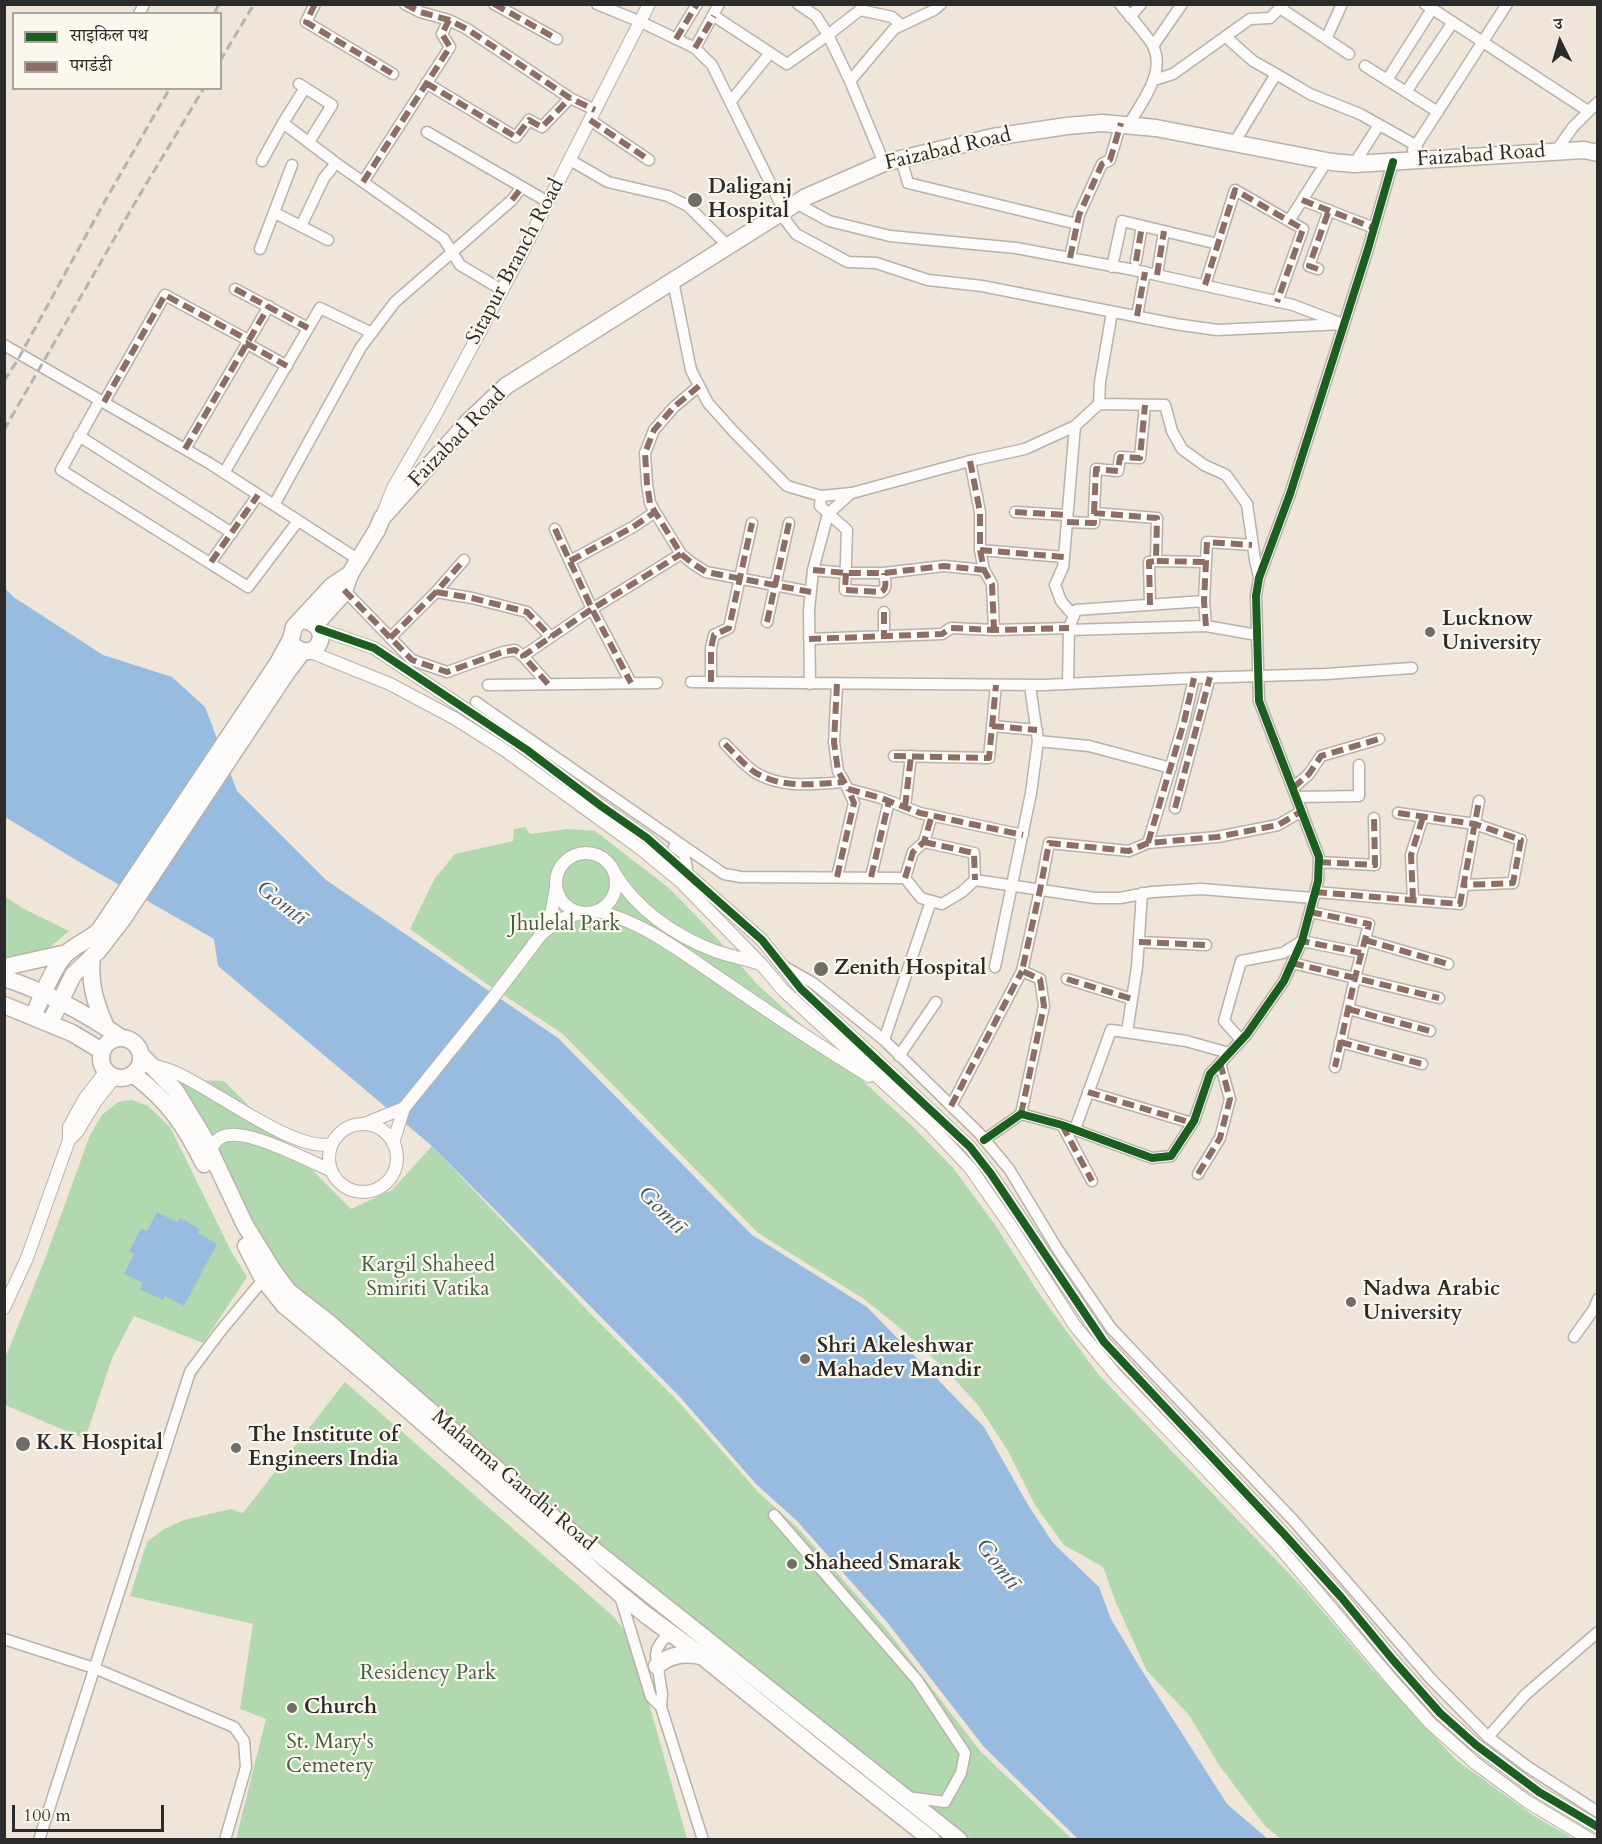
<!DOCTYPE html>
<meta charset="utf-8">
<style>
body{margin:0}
#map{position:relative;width:1602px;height:1844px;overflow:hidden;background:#efe5d9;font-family:Cardo,"Noto Serif Devanagari",serif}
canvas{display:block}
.frame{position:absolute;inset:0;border:6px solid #2b2b2b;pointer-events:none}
.legend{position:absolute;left:12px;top:12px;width:210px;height:78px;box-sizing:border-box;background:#fbf7ec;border:2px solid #a8a59f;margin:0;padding:8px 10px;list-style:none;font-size:18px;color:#2b2b2b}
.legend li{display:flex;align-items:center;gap:12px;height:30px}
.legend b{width:30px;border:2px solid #a8a59f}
.north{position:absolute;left:1530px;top:12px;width:60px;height:60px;-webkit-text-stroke:4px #fbf7ec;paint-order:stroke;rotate:355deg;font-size:16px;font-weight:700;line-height:24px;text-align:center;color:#2b2b2b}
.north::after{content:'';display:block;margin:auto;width:21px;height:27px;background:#2b2b2b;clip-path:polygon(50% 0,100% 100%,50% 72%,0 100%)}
.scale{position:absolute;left:12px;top:1805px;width:152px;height:27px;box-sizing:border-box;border:3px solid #2b2b2b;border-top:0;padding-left:8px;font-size:18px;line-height:21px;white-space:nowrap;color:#2b2b2b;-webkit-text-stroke:4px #fbf7ec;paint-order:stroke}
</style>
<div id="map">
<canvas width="1602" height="1844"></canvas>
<div class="frame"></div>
<ul class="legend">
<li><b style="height:8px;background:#1b5e20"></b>साइकिल पथ</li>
<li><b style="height:8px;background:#8d6e63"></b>पगडंडी</li>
</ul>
<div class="north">उ</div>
<div class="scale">100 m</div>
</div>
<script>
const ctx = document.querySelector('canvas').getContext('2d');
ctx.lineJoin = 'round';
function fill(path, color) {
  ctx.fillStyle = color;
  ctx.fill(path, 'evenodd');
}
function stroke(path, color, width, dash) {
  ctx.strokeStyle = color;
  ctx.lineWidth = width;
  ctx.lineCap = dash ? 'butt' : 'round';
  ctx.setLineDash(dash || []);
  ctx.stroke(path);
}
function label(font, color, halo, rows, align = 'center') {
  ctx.font = font + ' Cardo,serif';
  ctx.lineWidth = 4.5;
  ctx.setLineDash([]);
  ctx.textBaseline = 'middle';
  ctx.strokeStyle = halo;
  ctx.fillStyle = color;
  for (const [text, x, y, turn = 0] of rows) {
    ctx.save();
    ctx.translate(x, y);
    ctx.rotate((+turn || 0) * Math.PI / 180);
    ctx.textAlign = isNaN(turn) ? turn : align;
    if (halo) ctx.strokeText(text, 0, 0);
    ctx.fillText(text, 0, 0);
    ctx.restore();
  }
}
fill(new Path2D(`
 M525,827L530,834L568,829L595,831L669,888L705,925L756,983L913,1127L954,1169L995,1225L1040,1295L1098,1374L1302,1587L1372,1669L1456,1760L1534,1816L1574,1839H1281L1265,1826L1219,1765L1189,1715L1147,1671L1116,1603L1103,1567L1064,1545L1035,1505L1008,1451L978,1405L946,1370L900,1328L864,1299L758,1233L563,1034L484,982L410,929L435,878L455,854L513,841L514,829Z
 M4,896L24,909L69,931L50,947L19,957L5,958Z
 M180,1080L224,1081L351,1209L392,1190L432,1146L589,1312L676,1399L759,1493L797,1527L887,1630L980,1751L1072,1839H971L878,1768L593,1541L291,1286L255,1229L210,1136Z
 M132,1100L148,1106L170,1127L231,1251L247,1277L203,1343L134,1316L112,1358L85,1439L5,1405L4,1361L45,1259L90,1135L102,1115L118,1102Z
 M345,1382L613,1616L631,1639L687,1839H236L266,1719L240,1709L253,1624L130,1596L147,1542L164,1529L184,1520L231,1509L243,1513Z`), '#b1d8af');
fill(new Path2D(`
 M4,588L15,598L103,655L172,677L205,707L237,791L326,880L558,1038L752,1235L867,1307L984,1427L1028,1505L1053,1543L1099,1587L1111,1619L1139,1666L1227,1804L1268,1839H1078L984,1747L887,1622L797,1521L756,1484L680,1397L432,1146L218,966L214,939L81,863L5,817Z
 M157,1212L177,1222L180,1218L200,1229L198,1233L217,1244L184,1306L165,1296L163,1300L140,1289L143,1283L124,1274L134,1254L129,1251L141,1229L147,1231Z`), '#98bcdf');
const minor = new Path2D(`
 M315,4L306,22L393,74
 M405,4L420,12L449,20L467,29L570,98L595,110
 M494,4L557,39
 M597,4L641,22L695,48L712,65L784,211
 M798,4L816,16L828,35L850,81L884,163
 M1120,4C1129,16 1146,33 1153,46C1166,72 1142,102 1129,124
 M1425,4L1588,111
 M1280,8L1349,54
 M139,14L144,4
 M714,16L787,64L828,35L860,10L892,17L901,25
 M1130,17L1141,4
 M1226,37L1253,61L1276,74L1310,94L1360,114L1417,146
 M676,39L697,4
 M1326,39L1342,4
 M1153,46L1182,4
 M695,48L719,4
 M1365,66L1438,112
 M1154,80L1173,74L1250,19L1270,18L1284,4
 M1387,80L1432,9
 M850,81L894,29L934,10L941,4
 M426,83L516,137L529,120L542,127L570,98
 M299,84L332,105L309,142
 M1406,92L1453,22
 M731,101L770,53
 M590,120L649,160
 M283,123L336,163L444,239L460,265L502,290
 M427,132L548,202
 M1234,143L1276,74
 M1413,150L1507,4
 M1556,151L1573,127L1598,102
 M901,159L908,183L1077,224
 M570,160L608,182L668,196L688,206L728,246
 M262,161L283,123L303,91
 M1354,164L1379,125
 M363,182L450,47L442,34L449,20
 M1302,200L1374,228
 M796,203L829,221L890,236L1016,248L1134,270L1293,305L1340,323
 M275,213L328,240
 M780,213L796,234L848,262L876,263L928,280L982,286L1175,324L1217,330L1343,324
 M1289,221L1327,161
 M301,226L324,178L336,163
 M260,249L292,165
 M1070,258L1079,215L1102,164L1110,160L1121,123
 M1136,261L1142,226
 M1112,267L1122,221L1218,244
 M1318,269L1309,266L1329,210
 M1157,275L1164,231
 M673,281L691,370L708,403L734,432L787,486L821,496L852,493L970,461L1025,449L1075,426L1099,404L1100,382L1112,312
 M1205,285L1235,190L1303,229L1277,302
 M235,289L308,328
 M1137,316L1145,272
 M246,343L287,366
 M4,345L209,463L359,560
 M699,386L674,407L654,430L645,453L647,484L650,503L655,512L681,554L692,563L706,572L811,592
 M100,400L61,470L248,587L298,521
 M104,402L165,295L248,340
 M1099,404L1165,405L1172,431L1182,449L1204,465L1226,475L1247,504L1255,560L1259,577
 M79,436L232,533
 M185,449L269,306
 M970,461L980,512V550L984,570L992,584L994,630
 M224,473L320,308L372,333
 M821,496L820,506L847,530L845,590L881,592C888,588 885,580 884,573
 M274,505L361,347L395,302L512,200L522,187
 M1015,512L1067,515
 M1094,513L1096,469L1118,471L1120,457L1140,458L1145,405
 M1067,522L1094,523V513L1157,518L1156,561L1206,562
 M555,529L592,609L631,683
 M980,550L1064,557
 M570,561L633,527L655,512
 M211,562L258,495
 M813,570L846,573H884L944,566L984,570
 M344,590L412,660L447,672L503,652L515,650L523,656
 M436,592L472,598L527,612L551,637
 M1150,605L1149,562L1156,561
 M884,612V636
 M1074,616L1061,601L1055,585L1063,567L1064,557L1075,426
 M767,622L789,523
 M1206,626L1204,601L1207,542L1252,545
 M1069,630L1206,626L1257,635
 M390,638L436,592L464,560
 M809,639L942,634L951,628L994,630L1069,628
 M691,682L1043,685L1194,678L1326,674L1412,668
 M711,682V648L714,635L729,628L752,523
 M548,684L523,656L592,609L681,554
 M810,684L809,610L813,570L828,514L851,493
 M837,684L834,742L838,771L848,789L881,798L920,813L1023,835
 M1068,684L1069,628L1076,610L1204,601
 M488,685L657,683
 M476,702L724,874L741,877L905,878L921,898L942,904L962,892L975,880L1095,898H1120L1152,892L1201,889L1313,898
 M992,726L1037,730
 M1038,741L1089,746L1171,768
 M725,744C735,754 745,766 756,773C783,789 815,784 844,782
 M894,756L989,758L996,685
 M1293,788L1309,774L1321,756L1379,739
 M1297,797L1359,796V765
 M905,807L911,756
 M1175,808L1210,677
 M1398,813L1475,824L1521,840L1513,883L1464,885
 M924,842L974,853L975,880
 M1148,843L1184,722L1194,678
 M674,847L684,854L688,873
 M1319,862L1375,865L1374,818
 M837,877L854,803L848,789
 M871,877L889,801
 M905,878L913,852L924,842L932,815
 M1315,892L1460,904L1479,801
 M1413,900L1411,855L1423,817
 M1310,912L1369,924L1355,978L1335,1067
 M1365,940L1448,964
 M1139,942L1206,945
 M1292,963L1439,998
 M785,967L813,983L884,1040L979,1133L1009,1169L1058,1250L1111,1328L1294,1521L1431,1679L1488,1737L1528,1767L1598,1812
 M995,967L1031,793L1038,741L1030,686
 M1067,979L1132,999
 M1348,1009L1430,1031
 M1127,1032L1137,967L1142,893
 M884,1040L931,901
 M1241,1040L1224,1021L1241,961L1283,953L1302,941L1361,953
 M1340,1042L1422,1064
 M899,1056L936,1002
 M1088,1092L1192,1123
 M951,1106L1022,971
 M1021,1114L1044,1006L1040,979L1022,971L1040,890L1049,843L1129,851L1148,843L1217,837L1278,825L1302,811
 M1062,1125L1092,1181
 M1075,1129L1111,1030L1186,1041L1229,1053
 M984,1140L1021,1114L1062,1125L1152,1158L1171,1156L1194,1121L1210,1074L1247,1034L1284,981L1302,941L1318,881L1319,857L1259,701L1256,596L1259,578L1290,494L1368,249L1393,162
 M1198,1174L1220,1138L1230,1099L1220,1063
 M1574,1337L1594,1309L1598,1299
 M774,1515L917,1680L965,1753L961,1773L945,1802L907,1797
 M620,1596L651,1697L661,1707
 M671,1633L662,1641L657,1649L656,1656L662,1694L661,1707L703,1840
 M4,1639L94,1668L234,1727L244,1741L246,1767L225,1840
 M1488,1737L1525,1695L1598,1632
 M39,1840L190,1372L219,1333L267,1275`);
const tertiary = new Path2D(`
 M384,511L393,488L437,412L522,253L649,4
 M319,629L374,648L527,750L601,806L647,838L762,940L801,989L970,1147L991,1174L1104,1342L1284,1534L1341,1597L1393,1660L1440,1713L1476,1745L1539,1792L1598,1827
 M308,651L390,684L454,718L503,749L641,849L680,881L761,964L783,990L929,1124L971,1169L1012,1228L1075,1326L1116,1375L1276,1543L1391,1679L1430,1723L1475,1763L1528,1802L1591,1840
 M556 883a30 30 0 1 1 60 0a30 30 0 1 1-60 0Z
 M614,872C636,909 675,936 715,951C730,956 745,959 760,964
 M597,911C644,922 684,954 724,981C772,1014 819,1046 869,1076
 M544,932L561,919L581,913
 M152,1065C160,1067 168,1069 174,1072C211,1087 295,1153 331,1144
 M329 1158a34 34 0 1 1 68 0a34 34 0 1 1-68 0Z
 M364,1124L404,1108
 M69,1140L77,1132L96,1101L115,1077
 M393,1143L404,1108L492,999L543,932L552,910L556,887
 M213,1157L212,1147L217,1140C221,1137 225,1135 230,1135C253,1132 308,1160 330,1170
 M4,1308L27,1258L69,1140V1127L85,1098L106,1071`);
const primary = new Path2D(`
 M315,625L343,594L350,574L377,530L382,518L467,423L506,386L806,197L884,163L993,137L1067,126L1102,123L1156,128L1332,162L1354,164L1584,150L1598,153
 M295,647C318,663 333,628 307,621
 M92,956C89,982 95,1003 106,1027
 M4,967L67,953
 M4,978C46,992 84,1012 120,1037
 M4,1005L72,1033L102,1051
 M33,1016C41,1000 54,964 67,953C77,944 89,940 99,931L278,663L291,639L294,627L332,586L350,574
 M50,1023L73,975L98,951L122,920L287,672L303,651
 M101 1058a20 20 0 1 1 40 0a20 20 0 1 1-40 0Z
 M142,1056L175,1090L203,1136L245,1225L272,1269L288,1291L328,1322L545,1511L959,1840
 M133,1074C169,1102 184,1124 204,1164
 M246,1246L263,1279L284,1305L375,1381L619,1593L646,1615L702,1656L823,1754L932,1840
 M657,1666C670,1654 684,1653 701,1656`);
stroke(minor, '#b8b2aa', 13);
stroke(tertiary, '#b8b2aa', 14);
stroke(primary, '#b8b2aa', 19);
stroke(minor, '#fdfbf9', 10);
stroke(tertiary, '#fdfbf9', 12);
stroke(primary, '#fdfbf9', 16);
stroke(new Path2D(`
 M214,14L219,4
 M220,61L254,4
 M4,381L17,361L105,201L170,88
 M4,430L136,201L204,88`), '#b4b3b1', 3, [9, 4.5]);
stroke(new Path2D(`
 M315,4L306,22L393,74
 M405,4L420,12L449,20L467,29L570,98L595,110
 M494,4L557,39
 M676,39L697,4
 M695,48L714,16
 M426,83L516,137L529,120L542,127L570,98
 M590,120L649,160
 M363,182L450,47L442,34L449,20
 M512,200L522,187
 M1302,200L1374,228
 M1070,258L1079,215L1102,164L1110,160L1121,123
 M1136,261L1142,226
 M1318,269L1309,266L1329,210
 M1157,275L1164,231
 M1205,285L1235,190L1303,229L1277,302
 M235,289L308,328
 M1137,316L1145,272
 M246,343L287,366
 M699,386L674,407L654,430L645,453L647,484L650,503L655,512L681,554L692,563L706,572L811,592
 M104,402L165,295L248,340
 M185,449L269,306
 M970,461L980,512V550L984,570L992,584L994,630
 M1015,512L1067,515
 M1094,513L1096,469L1118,471L1120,457L1140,458L1145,405
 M1067,522L1094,523V513L1157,518L1156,561L1206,562
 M555,529L592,609L631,683
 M980,550L1064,557
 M570,561L633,527L655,512
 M211,562L258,495
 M813,570L846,573H884L944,566L984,570
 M846,573L845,590L881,592C888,588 885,580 884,573
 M344,590L412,660L447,672L503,652L515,650L523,656
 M436,592L472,598L527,612L551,637
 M1150,605L1149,562L1156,561
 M884,612V636
 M767,622L789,523
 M1206,626L1204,601L1207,542L1252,545
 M390,638L436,592L464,560
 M809,639L942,634L951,628L994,630L1069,628
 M711,682V648L714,635L729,628L752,523
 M548,684L523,656L592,609L681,554
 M837,684L834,742L838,771L848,789L881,798L920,813L1023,835
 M992,726L1037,730
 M725,744C735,754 745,766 756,773C783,789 815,784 844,782
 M894,756L989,758L996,685
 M1293,788L1309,774L1321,756L1379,739
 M905,807L911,756
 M1175,808L1210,677
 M1398,813L1475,824L1521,840L1513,883L1464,885
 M924,842L974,853L975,880
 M1148,843L1184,722L1194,678
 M1319,862L1375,865L1374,818
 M837,877L854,803L848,789
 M871,877L889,801
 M905,878L913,852L924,842L932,815
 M1315,892L1460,904L1479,801
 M1413,900L1411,855L1423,817
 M1310,912L1369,924L1355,978L1335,1067
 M1365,940L1448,964
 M1139,942L1206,945
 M1300,945L1302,941L1361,953
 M1292,963L1439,998
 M1067,979L1132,999
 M1348,1009L1430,1031
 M1340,1042L1422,1064
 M1088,1092L1192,1123
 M951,1106L1022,971
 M1021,1114L1044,1006L1040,979L1022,971L1040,890L1049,843L1129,851L1148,843L1217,837L1278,825L1302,811
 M1062,1125L1092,1181
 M1198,1174L1220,1138L1230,1099L1220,1063`), '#8d6e63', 6, [12, 6]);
stroke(new Path2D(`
 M319,629L374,648L527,750L601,806L647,838L762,940L801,989L970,1147L991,1174L1104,1342L1284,1534L1341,1597L1393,1660L1440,1713L1476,1745L1539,1792L1598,1827
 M984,1140L1021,1114L1062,1125L1152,1158L1171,1156L1194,1121L1210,1074L1247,1034L1284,981L1302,941L1318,881L1319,857L1259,701L1256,596L1259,578L1290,494L1368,249L1393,162`), '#1b5e20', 8);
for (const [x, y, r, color] of [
 [695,200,8,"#706c68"],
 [1430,632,6,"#706c68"],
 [821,969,8,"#706c68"],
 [1351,1302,6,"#706c68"],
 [805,1359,6,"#706c68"],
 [23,1444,8,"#706c68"],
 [236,1448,6,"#706c68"],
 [792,1564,6,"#706c68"],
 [292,1708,6,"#706c68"]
]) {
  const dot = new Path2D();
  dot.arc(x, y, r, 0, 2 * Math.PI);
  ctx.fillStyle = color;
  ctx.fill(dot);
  stroke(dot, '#fbf7ec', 2);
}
label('21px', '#2b2b2b', '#fbf7ec', [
 ["Faizabad Road",948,150,-13],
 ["Faizabad Road",1481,156,-4],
 ["Sitapur Branch Road",516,262,-62],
 ["Faizabad Road",458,438,-46],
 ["Mahatma Gandhi Road",513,1481,40]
]);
label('bold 21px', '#2b2b2b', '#fbf7ec', [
 ["Daliganj",708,188],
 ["Hospital",708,212],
 ["Lucknow",1442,620],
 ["University",1442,644],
 ["Zenith Hospital",834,969],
 ["Nadwa Arabic",1363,1290],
 ["University",1363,1314],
 ["Shri Akeleshwar",817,1347],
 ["Mahadev Mandir",817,1371],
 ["The Institute of",248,1436],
 ["Engineers India",248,1460],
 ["K.K Hospital",36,1444],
 ["Shaheed Smarak",804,1564],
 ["Church",304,1708]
], 'left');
label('21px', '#445c48', '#fbf7ec', [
 ["Jhulelal Park",565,925],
 ["Kargil Shaheed",428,1266],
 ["Smiriti Vatika",428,1290],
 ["Residency Park",428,1674],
 ["St. Mary's",330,1743],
 ["Cemetery",330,1767]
]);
label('italic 22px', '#44576b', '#fbf7ec', [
 ["Gomtī",281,904,38],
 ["Gomtī",661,1211,45],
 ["Gomtī",997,1565,52]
]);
</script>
